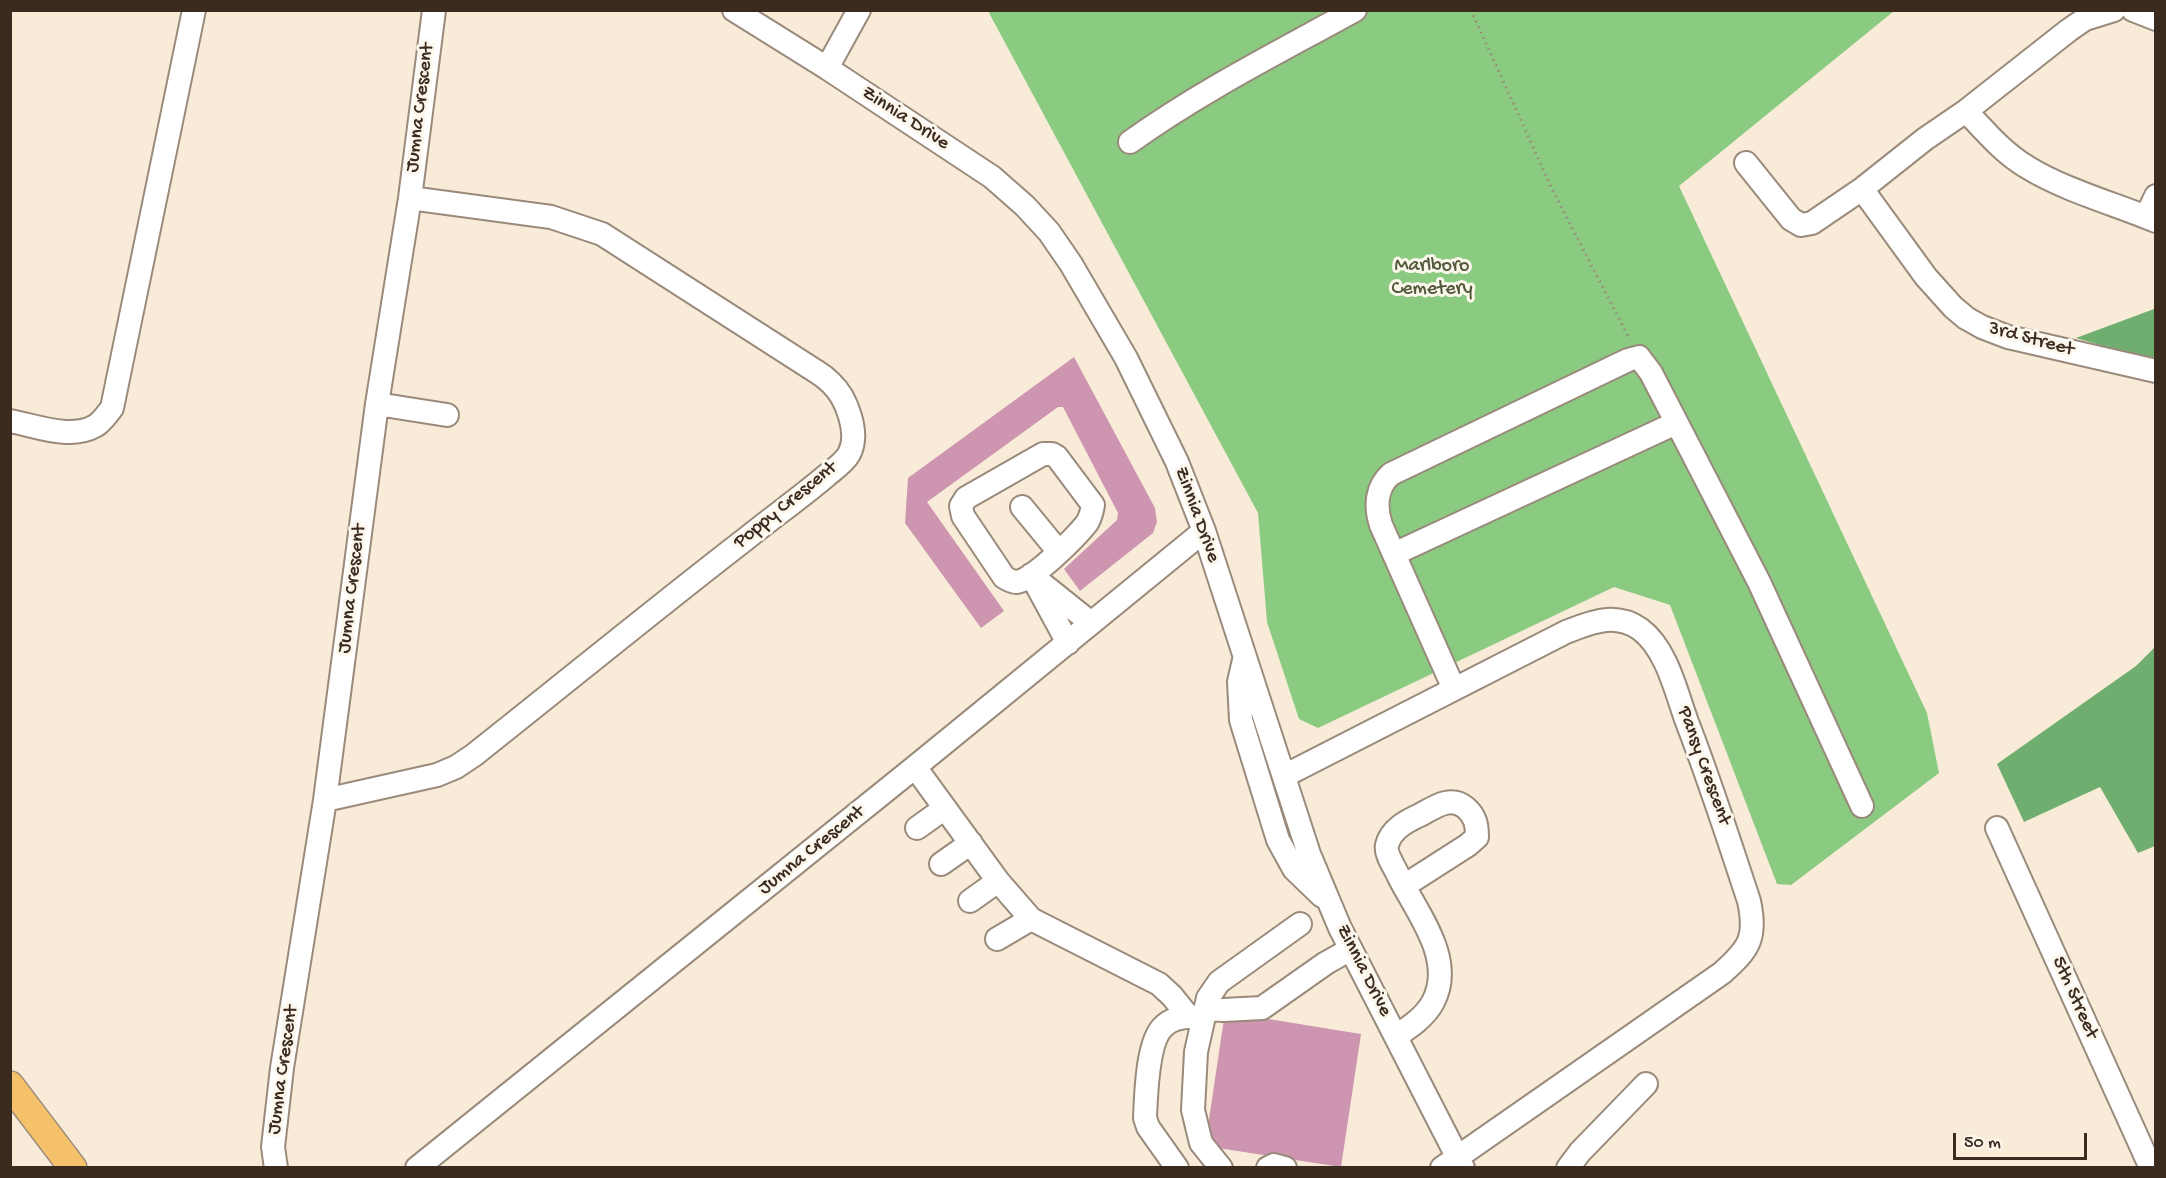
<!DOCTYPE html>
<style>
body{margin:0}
#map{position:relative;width:2166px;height:1178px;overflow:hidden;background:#f8ebd8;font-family:"Gochi Hand",sans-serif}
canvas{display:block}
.frame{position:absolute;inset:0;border:12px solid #3b2a1e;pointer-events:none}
.scale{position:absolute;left:1953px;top:1133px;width:134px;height:27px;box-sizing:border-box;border:3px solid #3b2a1e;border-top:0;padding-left:8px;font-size:18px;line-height:21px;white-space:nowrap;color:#3b2a1e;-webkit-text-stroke:4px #fbf7ec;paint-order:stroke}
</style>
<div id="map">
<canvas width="2166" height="1178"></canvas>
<div class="frame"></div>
<div class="scale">50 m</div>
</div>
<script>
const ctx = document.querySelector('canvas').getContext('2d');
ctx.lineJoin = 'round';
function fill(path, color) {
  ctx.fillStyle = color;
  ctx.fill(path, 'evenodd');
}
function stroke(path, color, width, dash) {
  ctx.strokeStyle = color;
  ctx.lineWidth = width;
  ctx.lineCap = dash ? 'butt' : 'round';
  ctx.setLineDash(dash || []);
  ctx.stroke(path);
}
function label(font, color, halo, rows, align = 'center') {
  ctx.font = font + ' "Gochi Hand",sans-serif';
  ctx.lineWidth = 6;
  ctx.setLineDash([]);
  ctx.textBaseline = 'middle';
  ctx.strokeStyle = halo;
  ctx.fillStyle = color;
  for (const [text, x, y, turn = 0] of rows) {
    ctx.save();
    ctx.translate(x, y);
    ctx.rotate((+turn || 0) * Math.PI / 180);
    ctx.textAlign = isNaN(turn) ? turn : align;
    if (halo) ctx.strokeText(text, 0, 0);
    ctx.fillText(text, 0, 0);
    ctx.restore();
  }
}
fill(new Path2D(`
 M988,11H1894L1679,186L1927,713L1939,773L1791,885L1777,884L1670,605L1614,587L1318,728L1299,719L1267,622L1258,513Z`), '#8aca81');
fill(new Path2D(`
 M2154,309L2155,361L2076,338Z
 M2155,647V846L2138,853L2100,787L2024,822L1997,764L2136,666Z`), '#6fae6f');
fill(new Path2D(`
 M1074,357L1155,508L1157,522L1153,533L1080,591L1064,569L1117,520L1118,513L1063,407H1058L927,502L1004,611L981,628L905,523L908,478Z
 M1225,1012L1361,1034L1341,1167L1205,1146Z`), '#ce95b0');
const minor = new Path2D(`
 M734,10L827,68L992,177L1025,206L1049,232L1071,264L1126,358L1177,462L1204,531L1309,854L1340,928L1463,1168
 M2133,10L2156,19
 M827,68L859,10
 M1966,111C1985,131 2003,153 2027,167C2064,190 2115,204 2156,221
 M1130,142C1201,91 1279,52 1355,10
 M1746,163L1791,219L1801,225L1812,223L1862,189L1925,139L1966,111L2069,30L2085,19L2114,10
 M1862,189L1926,277L1953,307L1966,318L1982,327L2008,337L2156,371
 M2146,217L2156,196
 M377,404L447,415
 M10,421C37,426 70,440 95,426C102,422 107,414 112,408L194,10
 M1043,454H1052L1057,457L1093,505C1092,511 1090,518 1087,523C1076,537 1034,579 1017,582C1013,582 1007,579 1004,577L963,516L961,506L966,498Z
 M1022,507L1059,552
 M1394,554L1676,423
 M1031,575L1091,623
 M1036,584L1068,643
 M1244,660L1239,682L1241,720L1278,840L1294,869L1322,896
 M1454,689L1381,525C1375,507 1376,487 1391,474L1628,360L1639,357L1651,373L1759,582L1862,806
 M915,767L998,881L1031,919L1159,984L1172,996L1188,1016
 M1284,776L1566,632C1591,622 1615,612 1640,629C1667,649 1676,692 1687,722C1710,781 1729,841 1749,901C1757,938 1749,949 1722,973L1442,1168
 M325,800L437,775L456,767L474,755C565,683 655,609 747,538C773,517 800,498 826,476C833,470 844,463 849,454C860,434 847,398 831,383C827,379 822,375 817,372L602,234L551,217L410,198
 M917,828L945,808
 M1997,828L2151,1168
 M941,864L971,843
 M970,901L998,881
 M997,939L1031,919
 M1205,1009L1223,1010L1262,1008L1326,963L1351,949
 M1396,1036C1410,1027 1425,1017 1433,1002C1456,959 1416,912 1398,875C1394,866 1385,854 1387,845C1391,829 1407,821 1420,815C1435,807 1451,795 1466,808C1475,816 1477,824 1477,837L1468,845L1404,886
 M276,1168L273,1147L282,1068L325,800L377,404L410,198L434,10
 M417,1168L915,767L1204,531
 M1177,1168L1148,1127L1145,1118C1146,1096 1147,1040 1164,1026C1173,1017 1188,1016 1200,1017
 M1221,1168L1201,1143L1193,1110L1196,1052L1208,998L1219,982L1300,924
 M1268,1168L1274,1165L1285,1168
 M1568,1168L1580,1152L1646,1084`);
const major = new Path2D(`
 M10,1085L73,1168`);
stroke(minor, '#9a8a7b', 26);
stroke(major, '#9a8a7b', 30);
stroke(new Path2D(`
 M1471,10L1552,189L1630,340`), '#9a8a7b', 3, [1.5, 4.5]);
stroke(minor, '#fff', 22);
stroke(major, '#f5c16b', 27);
label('20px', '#3b2a1e', '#fbf7ec', [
 ["Jumna Crescent",421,108,-83],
 ["Zinnia Drive",905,119,33],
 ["3rd Street",2031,340,15],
 ["Poppy Crescent",786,506,-39],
 ["Zinnia Drive",1196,515,70],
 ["Jumna Crescent",353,589,-83],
 ["Pansy Crescent",1703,766,70],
 ["Jumna Crescent",812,851,-39],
 ["Zinnia Drive",1363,971,63],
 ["5th Street",2074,998,66],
 ["Jumna Crescent",284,1070,-82]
]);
label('20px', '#535a3c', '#fbf7ec', [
 ["Marlboro",1432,267],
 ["Cemetery",1432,290]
]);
</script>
